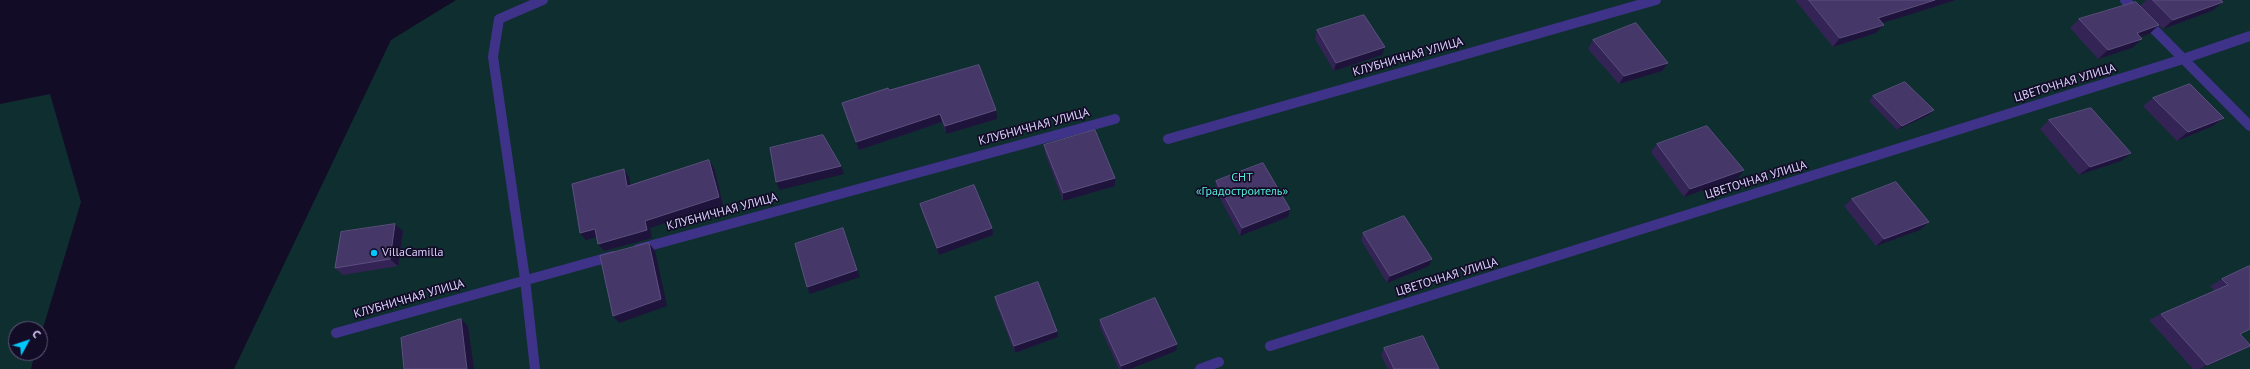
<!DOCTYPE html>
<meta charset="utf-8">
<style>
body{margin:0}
#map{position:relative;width:2250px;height:369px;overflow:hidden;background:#130c26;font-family:"PT Sans",sans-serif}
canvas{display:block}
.north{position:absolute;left:8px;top:321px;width:40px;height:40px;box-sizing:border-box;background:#130c26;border:1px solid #635b7d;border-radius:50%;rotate:50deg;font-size:11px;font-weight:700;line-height:16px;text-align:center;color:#dbd1ff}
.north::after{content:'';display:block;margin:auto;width:14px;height:18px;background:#00c8fc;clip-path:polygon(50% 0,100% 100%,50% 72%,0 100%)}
</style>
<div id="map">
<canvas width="2250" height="369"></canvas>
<div class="north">С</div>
</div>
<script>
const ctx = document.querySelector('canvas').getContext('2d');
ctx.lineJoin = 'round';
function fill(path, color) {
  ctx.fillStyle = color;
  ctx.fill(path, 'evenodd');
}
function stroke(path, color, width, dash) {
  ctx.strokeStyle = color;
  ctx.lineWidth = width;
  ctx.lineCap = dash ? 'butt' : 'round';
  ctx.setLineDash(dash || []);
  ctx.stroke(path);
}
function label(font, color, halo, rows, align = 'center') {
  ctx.font = font + ' "PT Sans",sans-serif';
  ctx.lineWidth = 3.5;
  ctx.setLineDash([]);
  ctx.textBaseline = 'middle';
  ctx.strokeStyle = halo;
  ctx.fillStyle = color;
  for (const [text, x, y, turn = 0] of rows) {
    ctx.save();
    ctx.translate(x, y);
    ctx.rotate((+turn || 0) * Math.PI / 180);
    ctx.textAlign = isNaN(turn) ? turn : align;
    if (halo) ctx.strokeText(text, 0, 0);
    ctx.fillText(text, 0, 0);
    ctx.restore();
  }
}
fill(new Path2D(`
 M456,0H2250V369H234L391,40Z
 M50,94L81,202L40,338V329H16V353H35L31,369H0V104Z`), '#0f2e30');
stroke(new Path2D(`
 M2125,0L2250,126
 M1168,139L1656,0
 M638,249L1115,119
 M336,333L613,256
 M1270,346L2183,59L2250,36
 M535,369L525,279L493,57L499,19L543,0
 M1200,369L1219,362`), '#3f3389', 10);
fill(new Path2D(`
 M1795,0H1956L1882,23L1884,25L1876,33L1833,47Z
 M2146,0H2221L2212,11L2163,29L2159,25L2149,34L2140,37L2132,48L2098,59L2070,28L2079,19L2140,6Z
 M1317,30L1382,55L1334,71L1315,39Z
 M1593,40L1668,63L1662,71L1619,84L1588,49Z
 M889,90L997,119L946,134L942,122L859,150L842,103Z
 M1873,96L1929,115L1897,130L1869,101Z
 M2153,98L2224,118L2213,126L2177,141L2143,106Z
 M2049,120L2121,161L2079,175L2040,129Z
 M1657,144L1738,178L1684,197L1651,152Z
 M1044,145L1115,186L1063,201L1045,153Z
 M1216,181L1288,217L1240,236L1215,189Z
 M1852,199L1920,230L1876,246L1844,206Z
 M920,204L992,228L993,235L939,255L922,212Z
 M403,231L398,266L343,275L335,268Z
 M1363,233L1429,266L1387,283L1361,240Z
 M2250,266V329L2240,334L2250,346L2200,369H2193L2149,320L2161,314L2215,291L2210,286L2222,279Z
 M995,297L1058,337L1015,353L996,304Z
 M1100,320L1176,351L1130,369H1119L1100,327Z
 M1384,348L1439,369H1388L1381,355Z`), '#332455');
fill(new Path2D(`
 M1935,0H1956L1870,27L1878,18Z
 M2223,2L2212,11L2163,29L2173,20Z
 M1884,25L1876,33L1833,47L1840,38Z
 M2159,25L2149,34L2127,42L2137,33Z
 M2142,39L2132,48L2098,59L2108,50Z
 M1385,47L1382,55L1334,71L1336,63Z
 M1668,63L1662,71L1619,84L1624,76Z
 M996,110L997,119L946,134L945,126Z
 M1934,110L1929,115L1897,130L1902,126Z
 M940,114L942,122L859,150L856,142Z
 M2224,118L2213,126L2177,141L2188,132Z
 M2131,153L2121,161L2079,175L2090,167Z
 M709,160L714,168L723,205L650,228L652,238L604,251L598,244Z
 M841,166L844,174L780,190L776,182Z
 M624,169L629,177L632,193L627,186Z
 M1744,170L1738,178L1684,197L1690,189Z
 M1115,178V186L1063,201V193Z
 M1290,209L1288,217L1240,236L1242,228Z
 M1929,222L1920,230L1876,246L1884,239Z
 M395,224L403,231L398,266L390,259Z
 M843,228L846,236L860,277L810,294L807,287Z
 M992,228L993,235L939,255L937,248Z
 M595,229L600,236L586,240L580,233Z
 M649,243L655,251L667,306L619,323L613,316Z
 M1432,259L1429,266L1387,283L1390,276Z
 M461,319L468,326L474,369H467Z
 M1057,331L1058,337L1015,353L1014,346Z
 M1177,344L1176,351L1130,369H1121V366Z
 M2250,346L2238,352L2200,369L2207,365Z`), '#1e133a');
const building = new Path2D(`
 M1809,0H1935L1878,18L1884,25L1840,38Z
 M2153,0H2221L2223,2L2173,20Z
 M2136,2L2159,25L2137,33L2142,39L2108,50L2079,19Z
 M1364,15L1385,47L1336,63L1317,30Z
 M1636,23L1668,63L1624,76L1593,40Z
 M979,65L996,110L945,126L940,114L856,142L842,103L888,88L889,90Z
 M1905,82L1934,110L1902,126L1873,96Z
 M2190,84L2224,118L2188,132L2153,98Z
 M2091,108L2131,153L2090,167L2049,120Z
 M1707,126L1744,170L1690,189L1657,144Z
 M1095,130L1115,178L1063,193L1044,145Z
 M823,135L841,166L776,182L770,148Z
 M709,160L719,197L645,221L647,230L598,244L595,229L580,233L572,184L624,169L627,186Z
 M1263,163L1290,209L1242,228L1216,181Z
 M1896,182L1929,222L1884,239L1852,199Z
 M974,185L992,228L937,248L920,204Z
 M1404,216L1432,259L1390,276L1363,233Z
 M395,224L390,259L335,268L341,232Z
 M843,228L857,270L807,287L795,244Z
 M649,243L661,299L613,316L600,256Z
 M2249,266H2250V329L2240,334L2250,345V346L2207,365L2161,314L2228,285L2222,279Z
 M1038,282L1057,331L1014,346L995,297Z
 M1155,298L1177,344L1121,366L1100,320Z
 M461,319L467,369H404L401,338Z
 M1423,336L1439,369H1394L1384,348Z`);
fill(building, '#453767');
stroke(building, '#5c4f7f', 1);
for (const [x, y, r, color] of [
 [374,253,4,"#00c8fc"]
]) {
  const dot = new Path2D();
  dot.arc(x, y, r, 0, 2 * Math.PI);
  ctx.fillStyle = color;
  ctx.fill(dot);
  stroke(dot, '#130c26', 1.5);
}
label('12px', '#dbd1ff', '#130c26', [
 ["КЛУБНИЧНАЯ УЛИЦА",1408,57,-16],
 ["ЦВЕТОЧНАЯ УЛИЦА",2065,83,-17],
 ["КЛУБНИЧНАЯ УЛИЦА",1034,127,-15],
 ["ЦВЕТОЧНАЯ УЛИЦА",1756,180,-17],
 ["КЛУБНИЧНАЯ УЛИЦА",722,212,-15],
 ["ЦВЕТОЧНАЯ УЛИЦА",1447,277,-17],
 ["КЛУБНИЧНАЯ УЛИЦА",409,299,-16]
]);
label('12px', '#52ead4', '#130c26', [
 ["СНТ",1242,178],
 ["«Градостроитель»",1242,192]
]);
label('12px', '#dbd1ff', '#130c26', [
 ["VillaCamilla",382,253]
], 'left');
</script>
